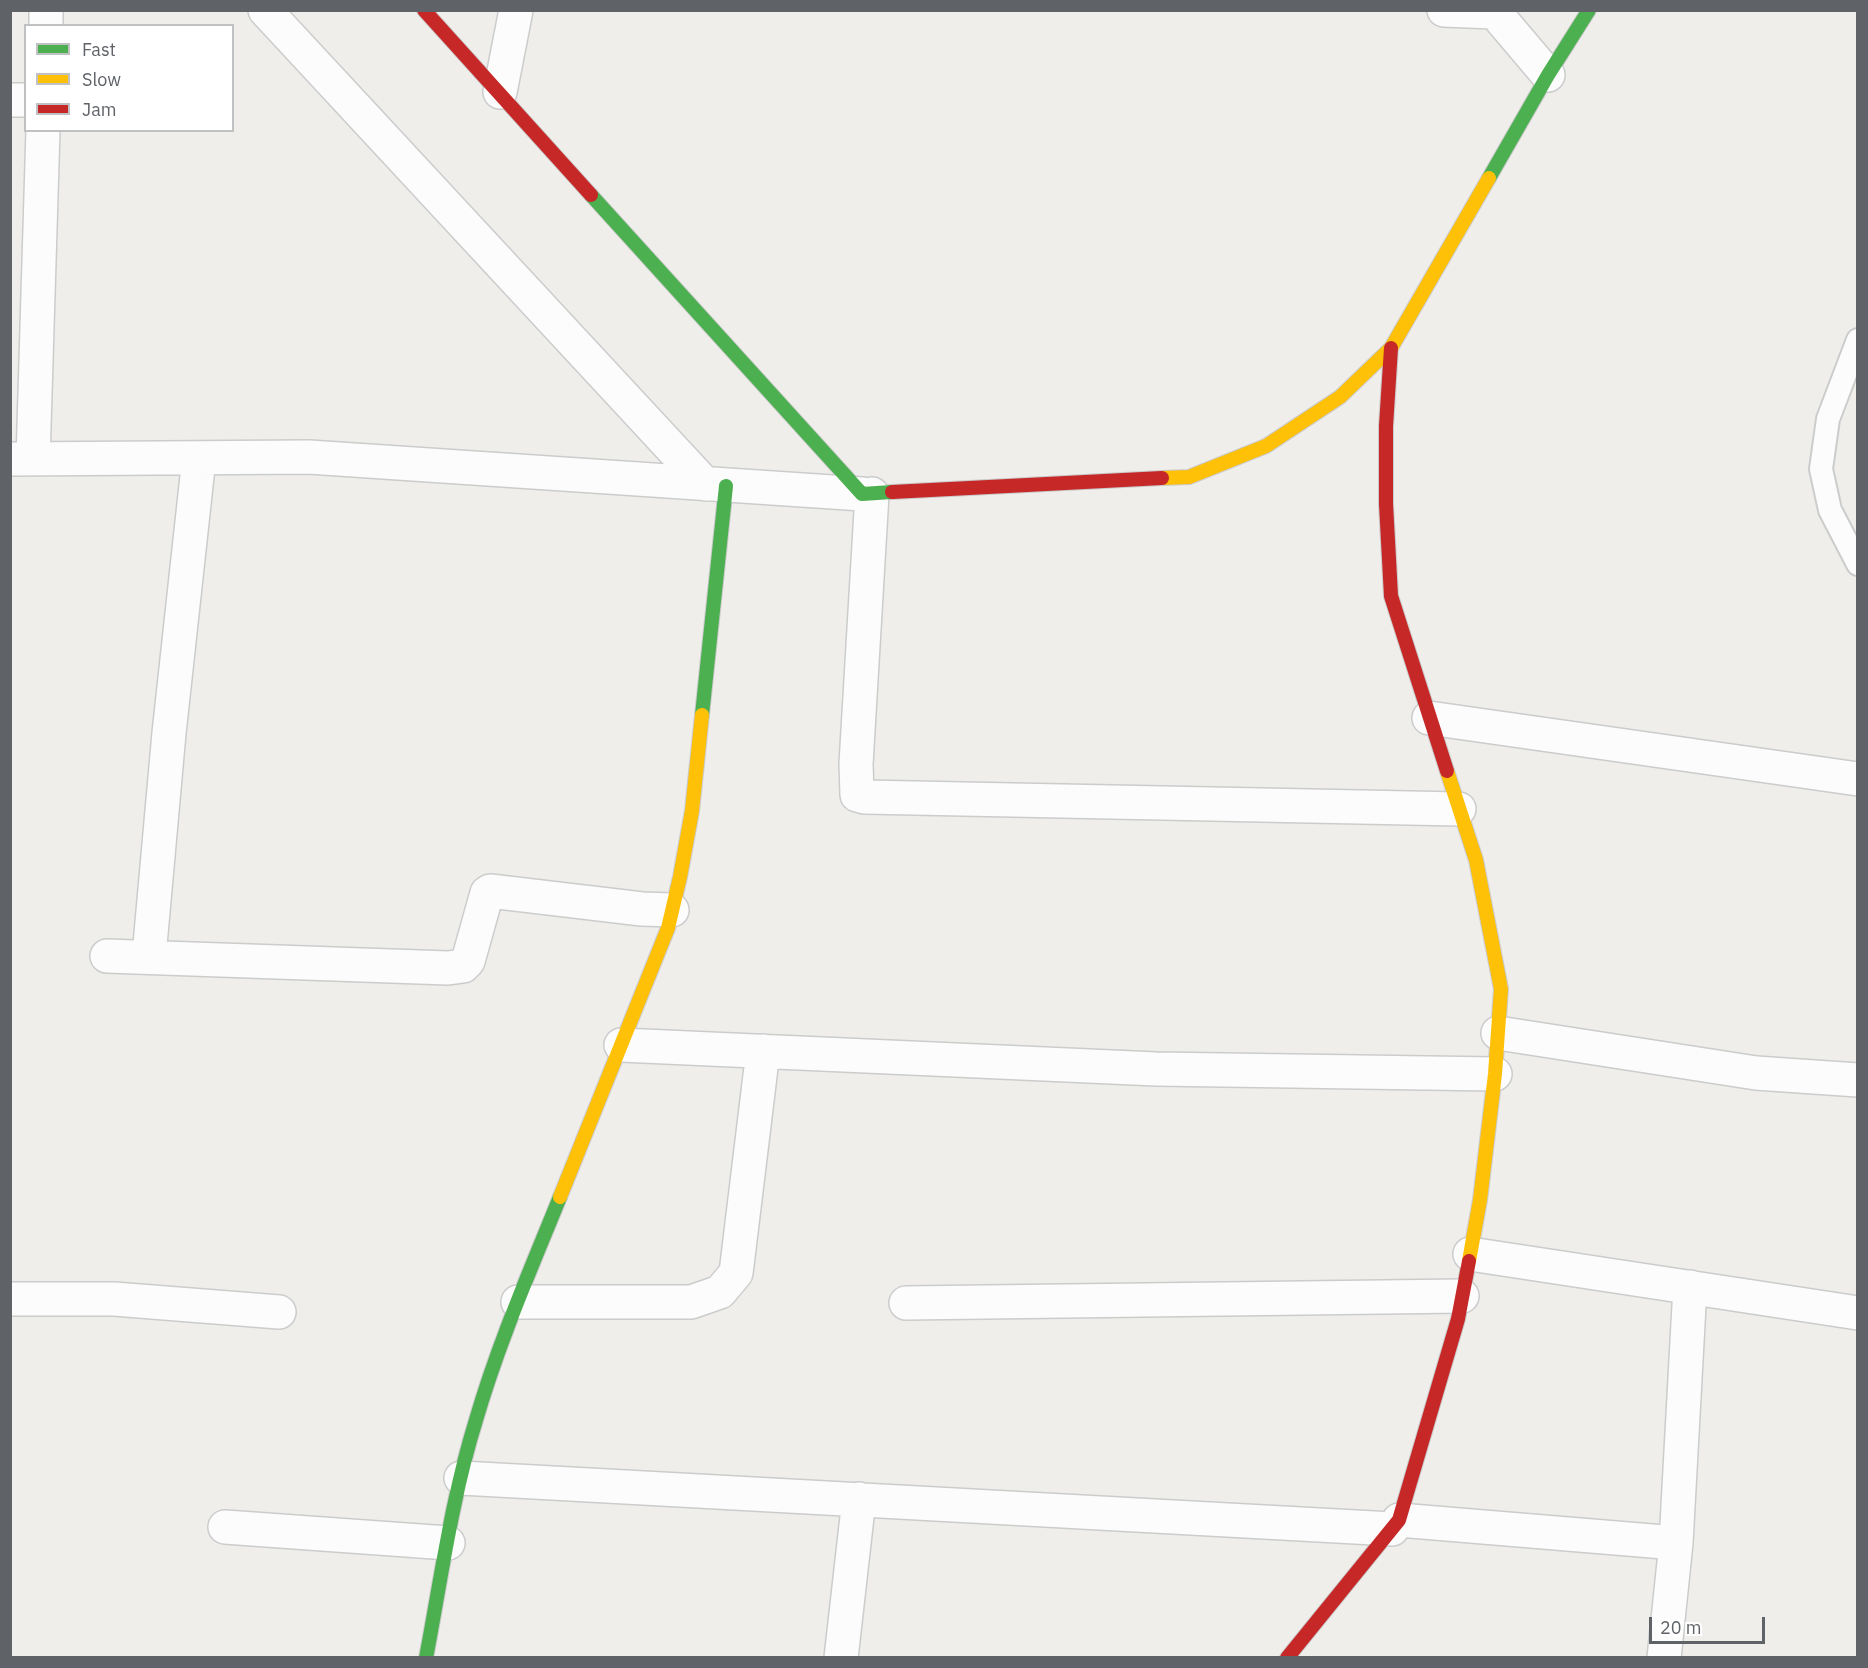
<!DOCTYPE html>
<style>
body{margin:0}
#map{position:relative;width:1868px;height:1668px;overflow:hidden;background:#efeeea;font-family:"IBM Plex Sans",sans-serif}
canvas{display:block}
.frame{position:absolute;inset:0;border:12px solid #5f6368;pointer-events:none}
.legend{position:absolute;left:24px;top:24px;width:210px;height:108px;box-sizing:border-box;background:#fff;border:2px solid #bfc1c3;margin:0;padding:8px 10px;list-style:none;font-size:18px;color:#5f6368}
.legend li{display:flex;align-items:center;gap:12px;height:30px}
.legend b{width:30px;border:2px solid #bfc1c3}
.scale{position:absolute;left:1649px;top:1617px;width:116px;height:27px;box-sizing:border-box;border:3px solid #5f6368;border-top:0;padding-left:8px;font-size:18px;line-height:21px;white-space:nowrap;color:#5f6368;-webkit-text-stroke:4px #fff;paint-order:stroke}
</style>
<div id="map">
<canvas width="1868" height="1668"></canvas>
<div class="frame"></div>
<ul class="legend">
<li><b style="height:8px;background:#4caf50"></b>Fast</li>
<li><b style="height:8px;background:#ffc107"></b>Slow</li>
<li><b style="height:8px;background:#c62828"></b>Jam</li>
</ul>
<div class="scale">20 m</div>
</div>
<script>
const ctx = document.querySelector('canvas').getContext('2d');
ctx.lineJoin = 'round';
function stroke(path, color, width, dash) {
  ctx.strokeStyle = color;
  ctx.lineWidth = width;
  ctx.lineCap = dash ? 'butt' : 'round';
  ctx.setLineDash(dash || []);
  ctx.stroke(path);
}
const lane = new Path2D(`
 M1858,340L1828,419L1821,469L1830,510L1858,564`);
const street = new Path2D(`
 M265,10L705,484
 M1444,10L1493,12
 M1493,10L1548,75
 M46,26V10
 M500,92L516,10
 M10,100H26
 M10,459L309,457L862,494
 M33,459L43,130
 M872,494L856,764L857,795L864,797L1459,809
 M1429,718L1858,779
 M107,956L448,968L463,966L468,961L487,893L490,891L642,909L672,910
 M149,956L169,733L199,458
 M1498,1033L1756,1073L1858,1080
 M621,1045L1156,1069L1495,1074
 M1470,1254L1858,1313
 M10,1299H114L279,1312
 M518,1302H691L720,1292L736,1273L763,1051
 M906,1303L1462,1296
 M461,1478L1392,1529
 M1399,1520L1676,1543
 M225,1527L448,1543
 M841,1658L859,1499
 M1664,1658L1676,1543L1690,1287`);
const fast = new Path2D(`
 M1489,178L1548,75L1589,10
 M591,195L862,494L892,492
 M702,715L726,486
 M426,1658C441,1579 452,1497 476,1420C498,1344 530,1271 560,1197`);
const slow = new Path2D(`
 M1162,478L1189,477L1266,446L1340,397L1391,348L1489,178
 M1447,771L1476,860L1501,989L1495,1074L1480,1200L1469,1261
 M560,1197L668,928L680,877L692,811L702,715`);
const jam = new Path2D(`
 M424,10L591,195
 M1391,348L1386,426V504L1391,596L1447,771
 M892,492L1162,478
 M1287,1658L1399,1520L1458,1319L1469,1261`);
stroke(lane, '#cbcccc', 26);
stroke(street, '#cbcccc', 36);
stroke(fast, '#cacacb', 16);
stroke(slow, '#cacacb', 16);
stroke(jam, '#cacacb', 16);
stroke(lane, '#fdfcfc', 22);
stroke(street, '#fdfcfc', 33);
stroke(fast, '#4caf50', 14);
stroke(slow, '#ffc107', 14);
stroke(jam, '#c62828', 14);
</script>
